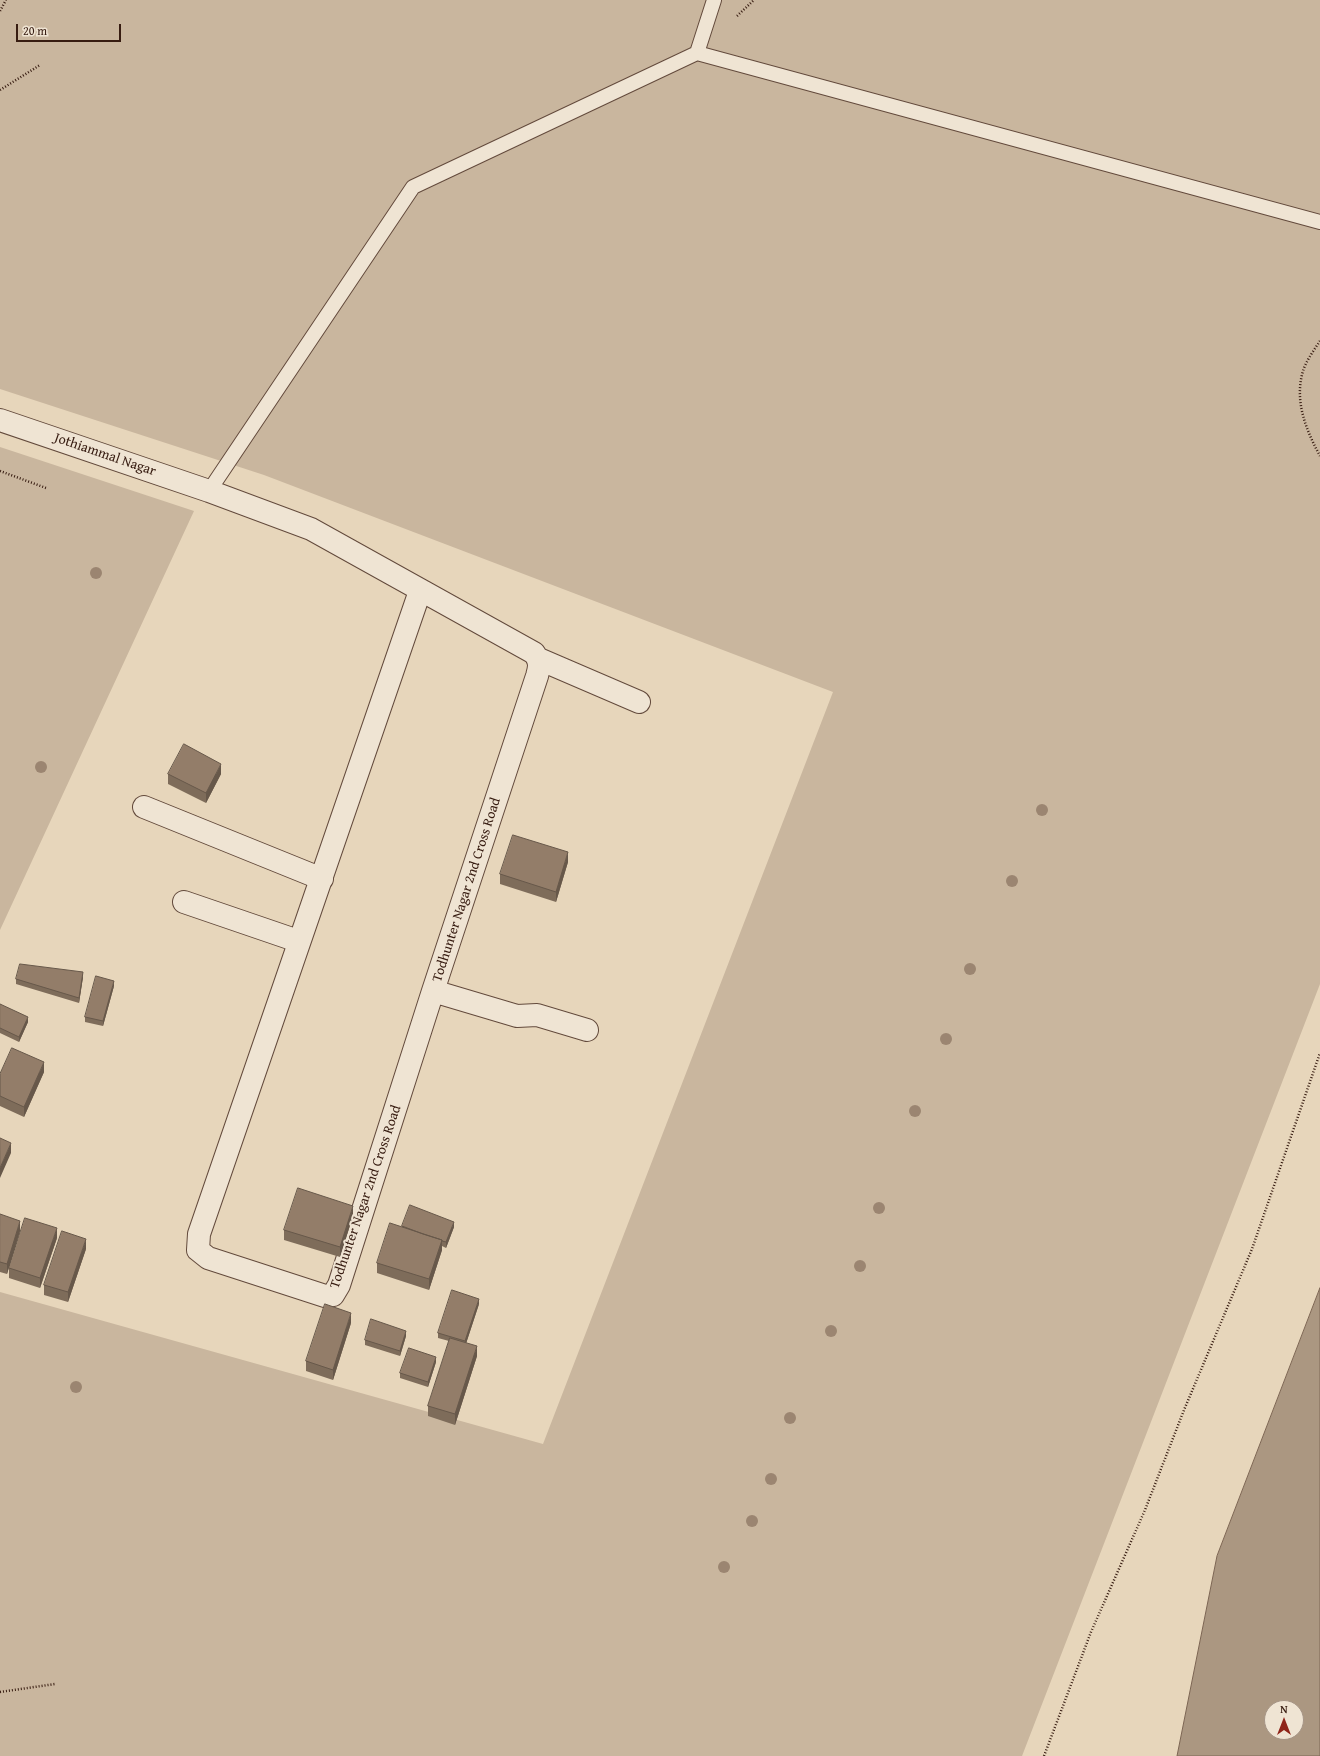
<!DOCTYPE html>
<style>
body{margin:0}
#map{position:relative;width:1320px;height:1756px;overflow:hidden;background:#e7d6bb;font-family:"Gentium Book Plus",serif}
canvas{display:block}
.north{position:absolute;left:1264px;top:1700px;width:40px;height:40px;box-sizing:border-box;background:#efe4d3;border:1px solid #a59485;border-radius:50%;rotate:0deg;font-size:11px;font-weight:700;line-height:16px;text-align:center;color:#371c11}
.north::after{content:'';display:block;margin:auto;width:14px;height:18px;background:#8f2418;clip-path:polygon(50% 0,100% 100%,50% 72%,0 100%)}
.scale{position:absolute;left:16px;top:24px;width:105px;height:18px;box-sizing:border-box;border:2px solid #371c11;border-top:0;padding-left:5px;font-size:12px;line-height:14px;white-space:nowrap;color:#371c11;-webkit-text-stroke:3px #efe4d3;paint-order:stroke}
</style>
<div id="map">
<canvas width="1320" height="1756"></canvas>
<div class="north">N</div>
<div class="scale">20 m</div>
</div>
<script>
const ctx = document.querySelector('canvas').getContext('2d');
ctx.lineJoin = 'round';
function fill(path, color) {
  ctx.fillStyle = color;
  ctx.fill(path, 'evenodd');
}
function stroke(path, color, width, dash) {
  ctx.strokeStyle = color;
  ctx.lineWidth = width;
  ctx.lineCap = dash ? 'butt' : 'round';
  ctx.setLineDash(dash || []);
  ctx.stroke(path);
}
function label(font, color, halo, rows, align = 'center') {
  ctx.font = font + ' "Gentium Book Plus",serif';
  ctx.lineWidth = 4;
  ctx.setLineDash([]);
  ctx.textBaseline = 'middle';
  ctx.strokeStyle = halo;
  ctx.fillStyle = color;
  for (const [text, x, y, turn = 0] of rows) {
    ctx.save();
    ctx.translate(x, y);
    ctx.rotate((+turn || 0) * Math.PI / 180);
    ctx.textAlign = isNaN(turn) ? turn : align;
    if (halo) ctx.strokeText(text, 0, 0);
    ctx.fillText(text, 0, 0);
    ctx.restore();
  }
}
fill(new Path2D(`
 M0,0H1320V984L1022,1756H0V1292L543,1444L833,692L264,475L0,389Z
 M0,447L194,511L0,930Z`), '#c9b69e');
const water = new Path2D(`
 M1320,1288V1756H1177L1217,1556ZM1272,1708H1296V1732H1272Z`);
fill(water, '#ab9781');
stroke(water, '#7d6654', 1);
const service = new Path2D(`
 M697,53L1320,222
 M209,491L413,187L697,53L714,0`);
const minor = new Path2D(`
 M0,420L209,491L311,529L534,653C540,661 540,666 537,676L433,991L339,1285L333,1295L325,1296L208,1258L198,1250L199,1234C272,1019 347,805 420,591
 M539,659L639,702
 M144,807L322,879
 M184,902L298,941
 M433,991L517,1016L537,1015L587,1030`);
stroke(service, '#634a3c', 16);
stroke(minor, '#634a3c', 24);
stroke(new Path2D(`
 M0,11L6,0
 M737,16L754,0
 M0,90L40,65
 M1320,341C1314,350 1306,361 1303,371C1294,401 1306,430 1320,456
 M0,471L46,488
 M0,1692L55,1684
 M1044,1756L1091,1632L1145,1510L1184,1410L1252,1249L1320,1053`), '#371c11', 2.5, [1, 2]);
stroke(service, '#efe4d3', 14);
stroke(minor, '#efe4d3', 22);
ctx.fillStyle = '#9b8571';
for (const [x, y] of [
 [96,573],
 [41,767],
 [1042,810],
 [1012,881],
 [970,969],
 [946,1039],
 [915,1111],
 [879,1208],
 [860,1266],
 [831,1331],
 [76,1387],
 [790,1418],
 [771,1479],
 [752,1521],
 [724,1567]
]) {
  ctx.beginPath();
  ctx.arc(x, y, 6, 0, 2 * Math.PI);
  ctx.fill();
}
fill(new Path2D(`
 M168,774H221L206,803L168,784Z
 M568,862L556,902L500,884V874Z
 M83,977L79,1003L16,984V979Z
 M114,986L103,1026L85,1022V1017Z
 M0,1004L28,1022L19,1042L0,1033Z
 M44,1072L24,1117L0,1106V1074Z
 M0,1214L20,1231L7,1274L0,1272Z
 M353,1216L340,1257L284,1240V1230Z
 M402,1226L454,1227L446,1248L442,1246V1250L429,1290L377,1273V1263L402,1227Z
 M57,1238L40,1288L9,1278V1268Z
 M86,1249L68,1302L44,1295V1285Z
 M479,1304L466,1343L477,1356L455,1425L428,1416V1406L449,1341L438,1338V1333Z
 M351,1323L333,1380L306,1371V1361Z
 M406,1336L400,1356L365,1345V1340Z
 M436,1362L428,1387L400,1378V1373Z`), '#7e6c5a');
fill(new Path2D(`
 M221,764V774L206,803V793Z
 M568,852V862L556,902V892Z
 M83,972V977L79,1003V998Z
 M114,981V986L103,1026V1021Z
 M28,1017V1022L19,1042V1037Z
 M44,1062V1072L24,1117V1107Z
 M11,1143V1153L0,1178V1168Z
 M353,1206V1216L340,1257V1247Z
 M20,1221V1231L7,1274V1264Z
 M454,1222V1227L446,1248V1242Z
 M57,1228V1238L40,1288V1278Z
 M86,1239V1249L68,1302V1292Z
 M442,1240V1250L429,1290V1279Z
 M479,1299V1304L465,1347V1341Z
 M351,1313V1323L333,1380V1370Z
 M406,1331V1336L400,1356V1351Z
 M477,1346V1356L455,1425V1414Z
 M436,1357V1362L428,1387V1382Z`), '#67584a');
const building = new Path2D(`
 M184,744L221,764L206,793L168,774Z
 M513,835L568,852L556,892L500,874Z
 M20,964L83,972L79,998L16,979Z
 M96,976L114,981L103,1021L85,1017Z
 M0,1004L28,1017L19,1037L0,1028Z
 M12,1048L44,1062L24,1107L0,1096V1074Z
 M0,1138L11,1143L0,1168Z
 M298,1188L353,1206L340,1247L284,1230Z
 M410,1205L454,1222L446,1242L442,1241V1240L423,1234L402,1226Z
 M0,1214L20,1221L7,1264L0,1262Z
 M25,1218L57,1228L40,1278L9,1268Z
 M390,1223L442,1240L429,1279L377,1263Z
 M62,1231L86,1239L68,1292L44,1285Z
 M452,1290L479,1299L465,1341L438,1333Z
 M325,1304L351,1313L333,1370L306,1361Z
 M371,1319L406,1331L400,1351L365,1340Z
 M450,1338L477,1346L455,1414L428,1406Z
 M409,1348L436,1357L428,1382L400,1373Z`);
fill(building, '#937d69');
stroke(building, '#67584a', 1);
label('14px', '#371c11', '#efe4d3', [
 ["Jothiammal Nagar",105,455,19],
 ["Todhunter Nagar 2nd Cross Road",467,890,-72],
 ["Todhunter Nagar 2nd Cross Road",366,1197,-71]
]);
</script>
